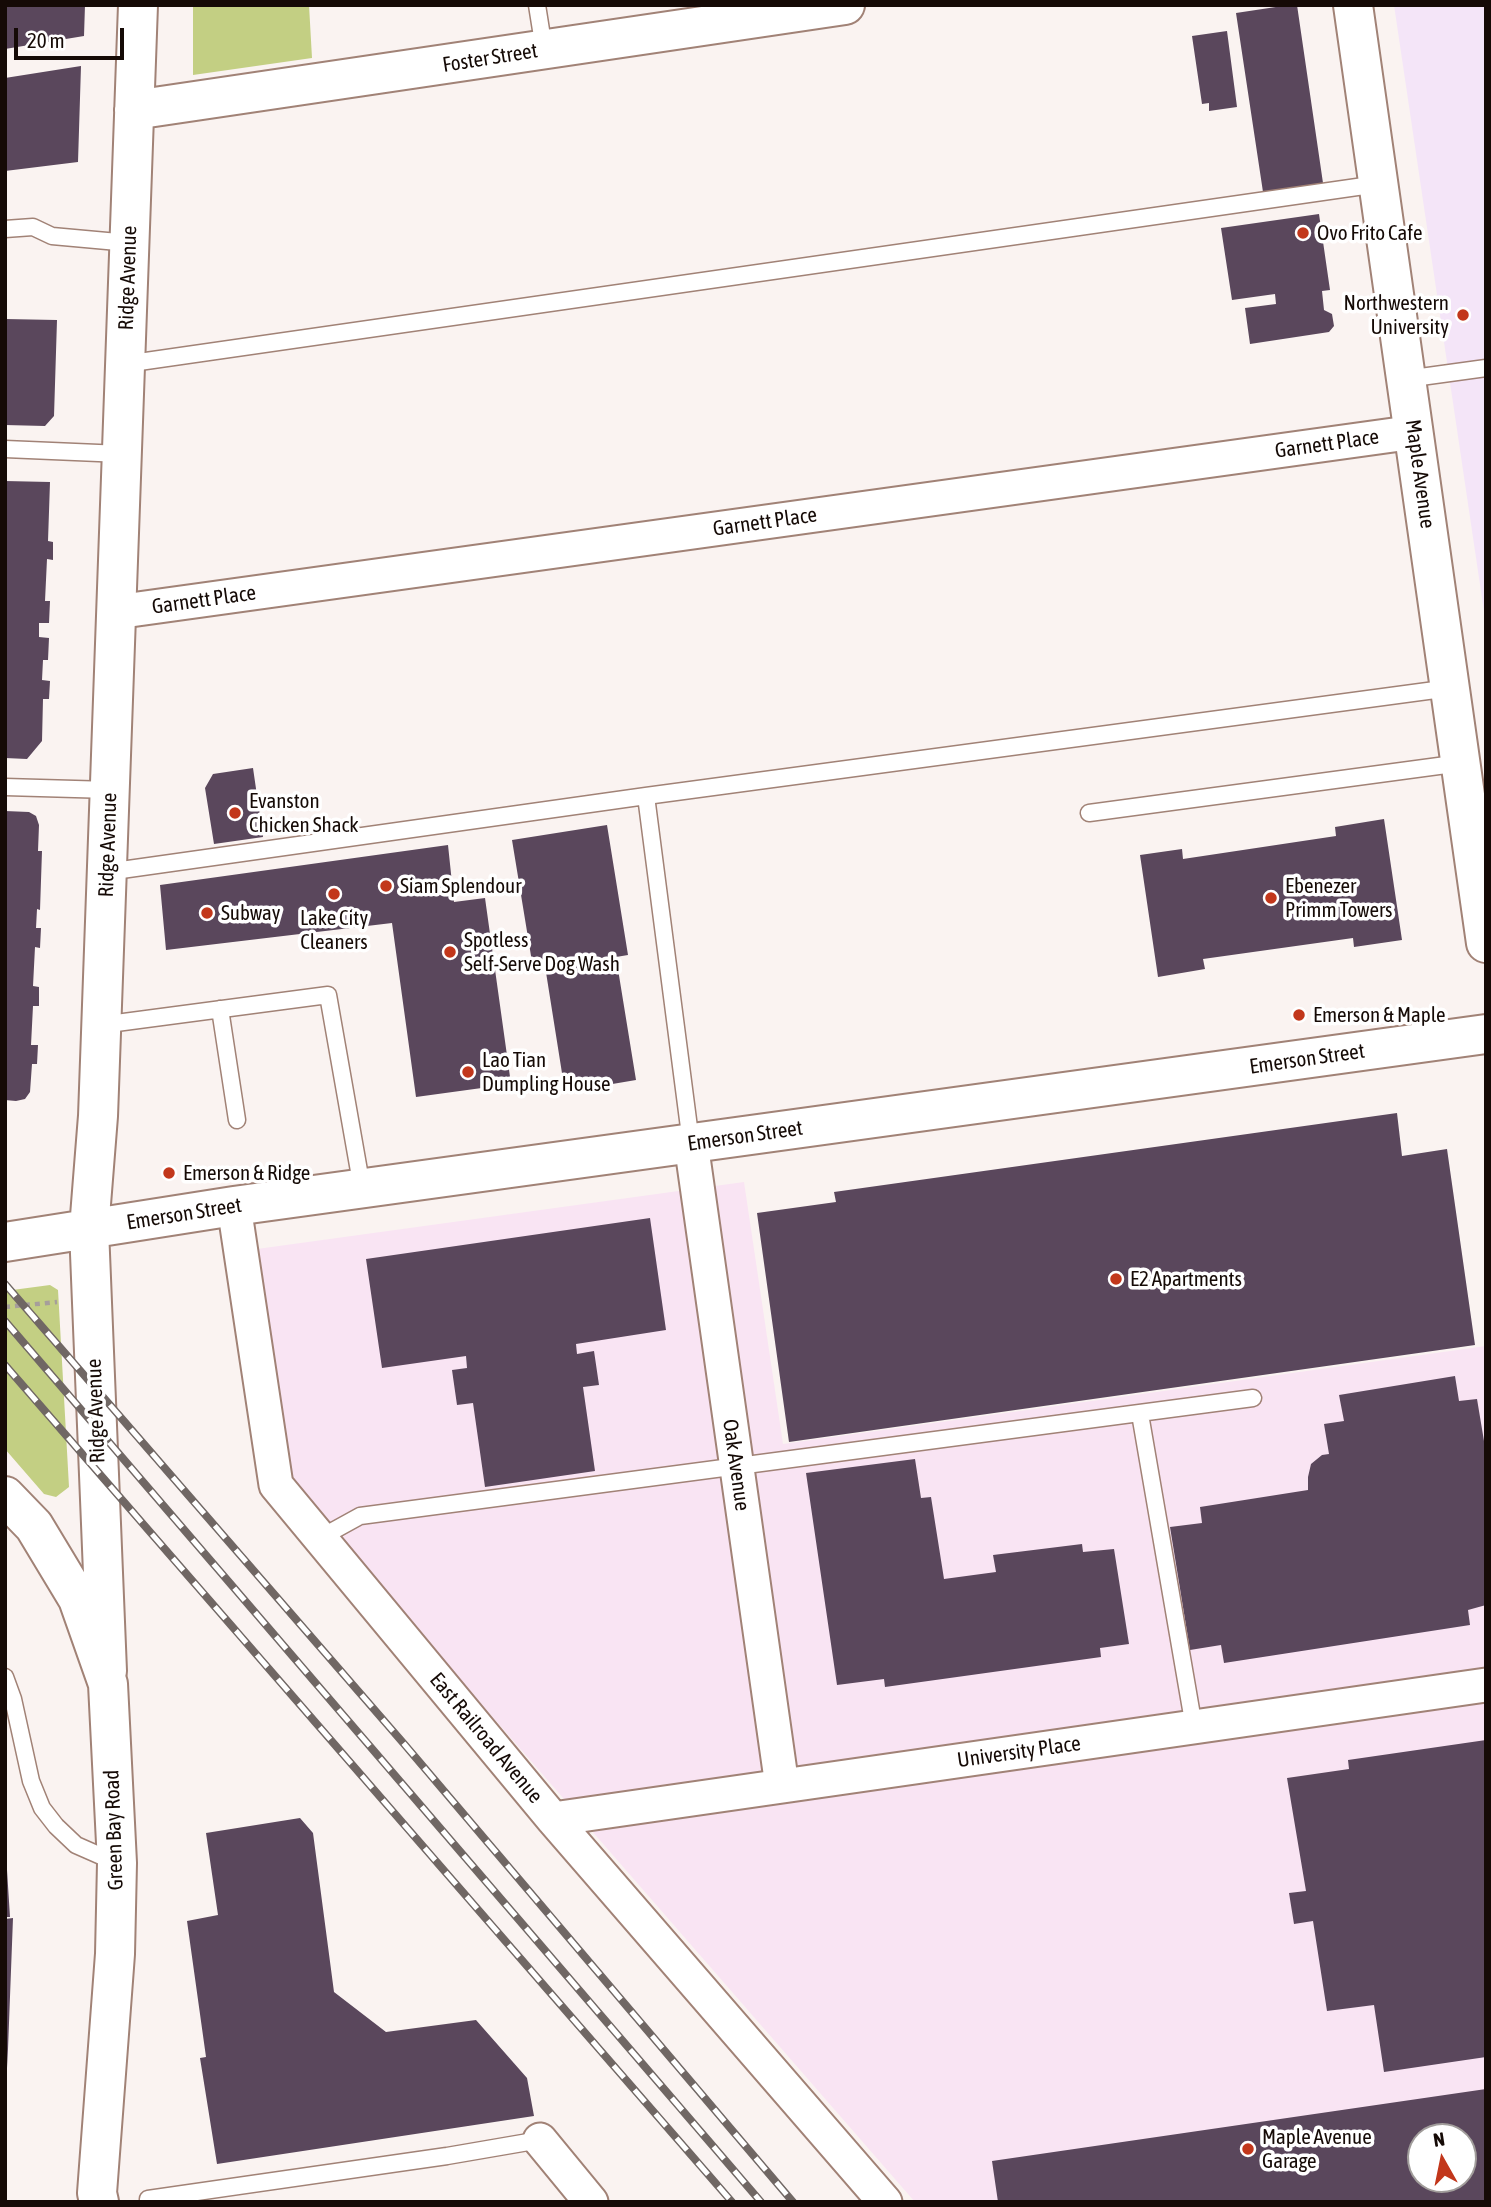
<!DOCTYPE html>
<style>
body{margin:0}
#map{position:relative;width:1491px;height:2207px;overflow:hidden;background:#faf3f1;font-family:"Asap Condensed",sans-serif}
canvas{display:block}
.frame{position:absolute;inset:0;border:7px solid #150a06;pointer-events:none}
.north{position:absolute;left:1407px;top:2123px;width:70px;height:70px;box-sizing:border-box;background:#fff;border:2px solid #a19d9b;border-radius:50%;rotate:351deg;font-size:19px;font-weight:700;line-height:28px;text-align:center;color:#150a06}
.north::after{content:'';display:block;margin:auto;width:24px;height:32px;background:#c2371b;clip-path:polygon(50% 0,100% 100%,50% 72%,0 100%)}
.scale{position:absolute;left:14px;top:28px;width:110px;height:32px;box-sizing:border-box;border:4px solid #150a06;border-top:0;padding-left:9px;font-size:21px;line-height:24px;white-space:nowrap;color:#150a06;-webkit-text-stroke:5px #fff;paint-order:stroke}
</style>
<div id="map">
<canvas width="1491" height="2207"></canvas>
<div class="frame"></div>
<div class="north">N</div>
<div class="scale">20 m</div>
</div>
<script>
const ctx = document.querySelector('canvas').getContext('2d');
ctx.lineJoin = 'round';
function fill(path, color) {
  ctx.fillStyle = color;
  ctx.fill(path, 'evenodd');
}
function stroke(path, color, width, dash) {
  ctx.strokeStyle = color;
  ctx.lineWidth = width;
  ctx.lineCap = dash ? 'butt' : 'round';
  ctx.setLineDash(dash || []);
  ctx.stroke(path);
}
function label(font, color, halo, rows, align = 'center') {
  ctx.font = font + ' "Asap Condensed",sans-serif';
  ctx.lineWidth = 7;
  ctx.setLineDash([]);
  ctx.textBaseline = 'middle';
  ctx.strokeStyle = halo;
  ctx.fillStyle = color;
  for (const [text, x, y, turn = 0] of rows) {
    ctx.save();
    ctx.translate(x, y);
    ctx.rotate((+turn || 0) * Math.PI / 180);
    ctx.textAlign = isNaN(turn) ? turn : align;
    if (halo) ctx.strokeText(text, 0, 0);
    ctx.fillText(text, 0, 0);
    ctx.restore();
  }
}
fill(new Path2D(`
 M744,1182L783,1444L1486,1346V2202H915L294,1489L257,1249ZM1421,2137H1463V2179H1421Z`), '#f9e4f3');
fill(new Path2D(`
 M1394,5H1486V625Z`), '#f4e5f8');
fill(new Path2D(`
 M193,5H309L312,58L193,75Z
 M50,1285L58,1290L69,1487L56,1497L44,1494L5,1449V1291Z`), '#c3cf83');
fill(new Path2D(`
 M5,5H85L84,36L5,49Z
 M1289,5H1297L1323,183L1263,192L1236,13Z
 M1227,31L1237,107L1209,111V103L1202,104L1192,36Z
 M81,66L78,162L5,171V78Z
 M1319,214L1330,290L1322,291L1324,310L1332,314L1334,326L1329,332L1250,344L1245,308L1276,304L1275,294L1232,300L1221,228Z
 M5,319L57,320L54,416L45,426L5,425Z
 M5,481L50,482L48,541L53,542V560L47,559L45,601H50L49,623H39V637L49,638L48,660H43L42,680L50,681L49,699H43L42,741L27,759L5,758Z
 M253,768L263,837L214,844L205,788L213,774Z
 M5,811L29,812L36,816L39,825L38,851H42L40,910L37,909L36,928H41L40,948L35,947L33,986L39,987V1006H33L31,1045H38L37,1064H32L30,1092L25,1099L16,1101L5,1100Z
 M1384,819L1402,940L1354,947L1353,938L1203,959L1205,969L1158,977L1140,855L1182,849L1183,859L1336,836L1335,827Z
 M607,825L628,955L616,957L636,1080L565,1092L545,966L533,968L512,840Z
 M448,845L454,902L485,898L511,1084L416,1097L392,923L166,950L160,885Z
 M1397,1113L1402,1156L1447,1149L1475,1345L789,1442L757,1213L836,1202L834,1192Z
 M650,1218L666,1330L576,1344L577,1354L594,1351L599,1385L583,1387L595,1471L485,1487L473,1403L457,1405L452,1370L467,1368L466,1356L382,1368L366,1259Z
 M1455,1376L1459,1401L1477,1399L1486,1453V1605L1468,1610L1470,1625L1224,1663L1221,1645L1190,1650L1170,1527L1202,1523L1200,1507L1308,1490V1477L1311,1464L1322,1455L1329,1454L1324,1424L1344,1421L1339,1395Z
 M915,1459L921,1498L931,1497L944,1579L996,1572L993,1555L1082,1544L1083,1552L1114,1549L1129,1644L1100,1648L1101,1657L885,1687L884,1679L837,1685L806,1473Z
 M1486,1740V2057L1384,2072L1374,2005L1327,2011L1313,1921L1294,1924L1289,1893L1306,1891L1287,1778L1349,1769L1348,1760Z
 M300,1818L313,1833L334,1992L386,2032L476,2020L527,2078L534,2116L217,2164L200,2058L206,2057L187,1921L218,1915L206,1833Z
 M5,1870H7L10,1917H5Z
 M13,1918L8,2049L7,2068H5V1919Z
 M1486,2089V2202H998L992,2161ZM1421,2137H1463V2179H1421Z`), '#5a475c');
const service = new Path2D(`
 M537,5L544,49
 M5,229L33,227L52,236L129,243
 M125,364L1378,184
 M1406,379L1486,368
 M5,449L122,454
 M5,787L110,790
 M646,796L691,1143
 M1089,813L1461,763
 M107,872L646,796L1450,688
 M220,1009L237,1120
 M101,1025L328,995L362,1188
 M1140,1414L1194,1727
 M320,1538L360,1516L1253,1398
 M5,1677L13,1699L31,1781L42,1808L56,1826L76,1845L117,1863
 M148,2199L447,2156L540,2140`);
const minor = new Path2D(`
 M116,612L1415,432
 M691,1143L782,1786
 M234,1206L276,1485L553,1819L885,2202
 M553,1819L1486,1685
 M540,2140L591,2202`);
const tertiary = new Path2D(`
 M1353,5L1486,943
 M134,110L845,5
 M5,1242L234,1206L1486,1034
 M107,1671L89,1229L98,1116L138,5`);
const secondary = new Path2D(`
 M5,1496L34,1526L78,1599L108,1684L117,1863L115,1954L97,2193L99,2202`);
stroke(service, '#a18276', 19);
stroke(minor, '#a18276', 37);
stroke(tertiary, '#a18276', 42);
stroke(secondary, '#a18276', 42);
stroke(new Path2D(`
 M5,1307L57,1302`), '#a69e9b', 4.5, [5, 5]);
stroke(service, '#fff', 16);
stroke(minor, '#fff', 33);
stroke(tertiary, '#fff', 38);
stroke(secondary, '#fff', 38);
const rail = new Path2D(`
 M5,1284L405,1745L793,2202
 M5,1321L761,2202
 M5,1365L732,2202`);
stroke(rail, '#706764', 8);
stroke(rail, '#fff', 5, [16]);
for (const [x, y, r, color] of [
 [1303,233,7,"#c2371b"],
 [1463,315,7,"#c2371b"],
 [235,813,7,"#c2371b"],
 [386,886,7,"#c2371b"],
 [334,894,7,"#c2371b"],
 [1271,898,7,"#c2371b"],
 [207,913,7,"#c2371b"],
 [450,952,7,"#c2371b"],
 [1299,1015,7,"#c2371b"],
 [468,1072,7,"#c2371b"],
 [169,1173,7,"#c2371b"],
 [1116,1279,7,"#c2371b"],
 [1248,2149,7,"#c2371b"]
]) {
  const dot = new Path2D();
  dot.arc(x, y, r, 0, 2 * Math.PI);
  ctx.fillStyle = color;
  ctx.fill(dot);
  stroke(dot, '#fff', 2.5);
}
label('21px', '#150a06', '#fff', [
 ["Foster Street",490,58,-9],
 ["Ridge Avenue",128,278,-88],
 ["Garnett Place",1327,444,-8],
 ["Maple Avenue",1420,474,82],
 ["Garnett Place",765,522,-8],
 ["Garnett Place",204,600,-8],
 ["Ridge Avenue",108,845,-88],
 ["Emerson Street",1307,1059,-8],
 ["Emerson Street",745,1136,-8],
 ["Emerson Street",184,1214,-9],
 ["Ridge Avenue",96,1411,-92],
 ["Oak Avenue",736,1465,82],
 ["East Railroad Avenue",486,1738,50],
 ["University Place",1019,1752,-8],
 ["Green Bay Road",114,1830,-92]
]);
label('21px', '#150a06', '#fff', [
 ["Ovo Frito Cafe",1317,233],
 ["Northwestern",1449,303,"right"],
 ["University",1449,327,"right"],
 ["Evanston",249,801],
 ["Chicken Shack",249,825],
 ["Siam Splendour",400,886],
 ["Ebenezer",1285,886],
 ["Primm Towers",1285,910],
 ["Subway",221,913],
 ["Lake City",334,918,"center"],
 ["Cleaners",334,942,"center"],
 ["Spotless",464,940],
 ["Self-Serve Dog Wash",464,964],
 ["Emerson & Maple",1313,1015],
 ["Lao Tian",482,1060],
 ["Dumpling House",482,1084],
 ["Emerson & Ridge",183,1173],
 ["E2 Apartments",1130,1279],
 ["Maple Avenue",1262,2137],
 ["Garage",1262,2161]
], 'left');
</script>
